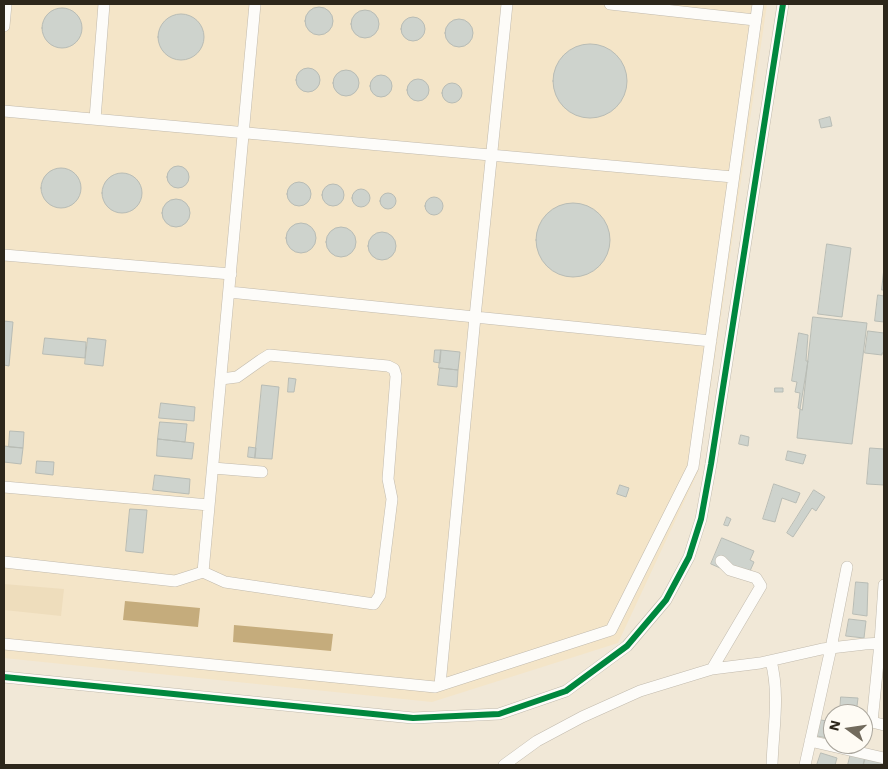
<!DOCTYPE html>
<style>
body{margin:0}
#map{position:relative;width:888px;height:769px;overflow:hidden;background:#f1e8d7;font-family:"Work Sans",sans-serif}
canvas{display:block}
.frame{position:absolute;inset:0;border:5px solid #2d271b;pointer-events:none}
.north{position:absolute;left:823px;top:704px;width:50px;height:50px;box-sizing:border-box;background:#fefbf4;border:1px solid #aaa69d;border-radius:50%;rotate:284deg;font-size:14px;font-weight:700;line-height:20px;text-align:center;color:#2d271b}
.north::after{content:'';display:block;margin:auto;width:18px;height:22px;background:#726b5d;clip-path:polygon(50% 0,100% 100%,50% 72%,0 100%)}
</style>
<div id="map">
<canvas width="888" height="769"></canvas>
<div class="frame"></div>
<div class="north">N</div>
</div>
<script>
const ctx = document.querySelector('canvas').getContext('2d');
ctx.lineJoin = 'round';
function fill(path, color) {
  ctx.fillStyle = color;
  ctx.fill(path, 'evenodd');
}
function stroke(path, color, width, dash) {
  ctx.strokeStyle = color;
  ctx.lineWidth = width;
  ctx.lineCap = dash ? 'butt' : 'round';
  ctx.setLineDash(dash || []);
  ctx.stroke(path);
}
fill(new Path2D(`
 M4,4H767L698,472L618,643L432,702L4,658Z`), '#f4e5c8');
fill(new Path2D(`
 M4,584L64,589L61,616L4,610Z`), '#eeddbc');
fill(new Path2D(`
 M125,601L200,608L198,627L123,620Z
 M234,625L333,634L331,651L233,642Z`), '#c5ac7c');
const building = new Path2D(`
 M305 21a14 14 0 1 1 28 0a14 14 0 1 1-28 0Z
 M42 28a20 20 0 1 1 40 0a20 20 0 1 1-40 0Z
 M351 24a14 14 0 1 1 28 0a14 14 0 1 1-28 0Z
 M158 37a23 23 0 1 1 46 0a23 23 0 1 1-46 0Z
 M401 29a12 12 0 1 1 24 0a12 12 0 1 1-24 0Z
 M445 33a14 14 0 1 1 28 0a14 14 0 1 1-28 0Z
 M553 81a37 37 0 1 1 74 0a37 37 0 1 1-74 0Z
 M296 80a12 12 0 1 1 24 0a12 12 0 1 1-24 0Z
 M333 83a13 13 0 1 1 26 0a13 13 0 1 1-26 0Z
 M370 86a11 11 0 1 1 22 0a11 11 0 1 1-22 0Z
 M407 90a11 11 0 1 1 22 0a11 11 0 1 1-22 0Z
 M442 93a10 10 0 1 1 20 0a10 10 0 1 1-20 0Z
 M830,117L832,126L821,128L819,120Z
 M167 177a11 11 0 1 1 22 0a11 11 0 1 1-22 0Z
 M41 188a20 20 0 1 1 40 0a20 20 0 1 1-40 0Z
 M102 193a20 20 0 1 1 40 0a20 20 0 1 1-40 0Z
 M287 194a12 12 0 1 1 24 0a12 12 0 1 1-24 0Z
 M322 195a11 11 0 1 1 22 0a11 11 0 1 1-22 0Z
 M352 198a9 9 0 1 1 18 0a9 9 0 1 1-18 0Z
 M380 201a8 8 0 1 1 16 0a8 8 0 1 1-16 0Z
 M425 206a9 9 0 1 1 18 0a9 9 0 1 1-18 0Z
 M162 213a14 14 0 1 1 28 0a14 14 0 1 1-28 0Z
 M536 240a37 37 0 1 1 74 0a37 37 0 1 1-74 0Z
 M286 238a15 15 0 1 1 30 0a15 15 0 1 1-30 0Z
 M326 242a15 15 0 1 1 30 0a15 15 0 1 1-30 0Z
 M368 246a14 14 0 1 1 28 0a14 14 0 1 1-28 0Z
 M827,244L851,248L842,317L818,314Z
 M884,268V290H882Z
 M878,295L884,296V322L875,321Z
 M813,317L867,323L852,444L797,438L800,409L802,410Z
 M4,321L13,322L9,366L4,365Z
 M868,331L884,333V353H882V355L865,353Z
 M799,333L808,335L806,361H808L800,409L798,408L800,393L795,392L797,382L792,381Z
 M45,338L86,342L85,358L43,354Z
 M88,338L106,340L103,366L85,364Z
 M435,350H441L440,363L434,362Z
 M441,350L460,352L458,370L439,368Z
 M440,368L458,370L457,387L438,385Z
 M289,378L296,379L294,392H288Z
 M262,385L279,387L272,459L255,458Z
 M775,388H783V392H775Z
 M161,403L195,407L194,421L159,418Z
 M160,422L187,424L185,442L158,439Z
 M10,431L24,432L23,448L9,447Z
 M741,435L749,437L748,446L739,444Z
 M158,439L194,443L192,459L157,456Z
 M4,446L23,448L21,464L4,462Z
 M249,447L256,448L255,458L248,457Z
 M870,448L884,449V485L867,484Z
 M788,451L806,455L803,464L786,460Z
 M37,461L54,462L53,475L36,473Z
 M155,475L190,479L189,494L153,490Z
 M774,484L800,493L796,503L782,498L775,522L763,519Z
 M620,485L629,488L626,497L617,494Z
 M814,490L825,497L816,511L812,508L793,537L787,533Z
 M130,509L147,510L143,553L126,551Z
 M727,517L731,519L728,526L724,525Z
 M722,538L754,551L750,560L754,562L750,571L748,570L745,579L711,564Z
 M856,582L868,583L867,616L853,614Z
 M849,619L866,621L864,638L846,636Z
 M841,697L858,698L856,714H840Z
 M821,720L833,722V739L817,736Z
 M821,753L837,758L835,765H817Z
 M851,753L865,756L863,765H848Z
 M866,756L884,760V765H864Z`);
fill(building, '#ced3cd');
stroke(building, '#b8bcb5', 1);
const minor = new Path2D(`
 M610,4L755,20
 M4,26L6,4
 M4,111L733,177
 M95,119L104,4
 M4,255L231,274
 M229,292L711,341
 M221,379L237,377L261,360L269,355L388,366L394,369L396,376L388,479L392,499L380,595L374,604L225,582L203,572L255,4
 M213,468L262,472
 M4,487L209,505
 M4,562L175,581L203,572
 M884,585L880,643L872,722L884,725
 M4,644L435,687L611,630L693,467L758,4
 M771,661C780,695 773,731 772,765
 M712,669L761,586L756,578L730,570L721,561
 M4,677L413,718L499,714L566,691L627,646L666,600L689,557L701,519L711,464L783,4
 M440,685L475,317L507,4
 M810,741L884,758
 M504,765L537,741L582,717L640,691L712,669L760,663L822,649L865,644L884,643
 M805,765L831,648L847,567`);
stroke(minor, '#c1baad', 12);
stroke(minor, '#fdfcf9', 11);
stroke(new Path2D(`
 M4,677L413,718L499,714L566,691L627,646L666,600L689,557L701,519L711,464L783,4`), '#00873e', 6);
</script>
